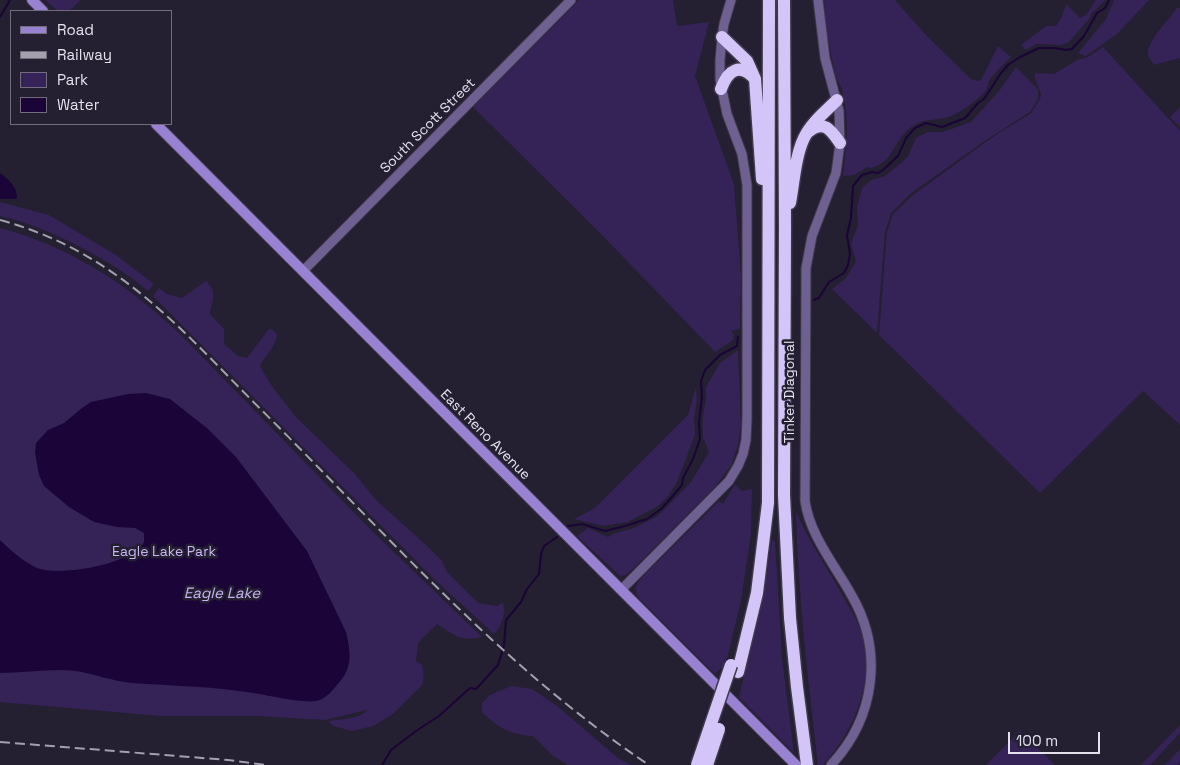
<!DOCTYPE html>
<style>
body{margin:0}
#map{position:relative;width:1180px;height:765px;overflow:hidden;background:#241f31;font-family:"Space Grotesk",sans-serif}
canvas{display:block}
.legend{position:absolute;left:10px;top:10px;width:162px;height:115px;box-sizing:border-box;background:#241f31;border:1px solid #716d7c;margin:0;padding:6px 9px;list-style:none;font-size:15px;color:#e4e1ed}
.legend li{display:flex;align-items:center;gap:10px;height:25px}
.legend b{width:25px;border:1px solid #716d7c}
.scale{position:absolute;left:1008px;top:732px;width:92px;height:22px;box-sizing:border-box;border:2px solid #e4e1ed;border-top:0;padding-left:6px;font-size:15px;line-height:18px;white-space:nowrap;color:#e4e1ed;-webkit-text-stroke:4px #241f31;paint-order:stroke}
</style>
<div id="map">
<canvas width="1180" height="765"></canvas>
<ul class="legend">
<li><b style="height:6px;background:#9a82d2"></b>Road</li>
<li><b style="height:6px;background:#a4a0ae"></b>Railway</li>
<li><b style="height:14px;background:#352256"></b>Park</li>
<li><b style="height:14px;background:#1b0437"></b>Water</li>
</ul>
<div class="scale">100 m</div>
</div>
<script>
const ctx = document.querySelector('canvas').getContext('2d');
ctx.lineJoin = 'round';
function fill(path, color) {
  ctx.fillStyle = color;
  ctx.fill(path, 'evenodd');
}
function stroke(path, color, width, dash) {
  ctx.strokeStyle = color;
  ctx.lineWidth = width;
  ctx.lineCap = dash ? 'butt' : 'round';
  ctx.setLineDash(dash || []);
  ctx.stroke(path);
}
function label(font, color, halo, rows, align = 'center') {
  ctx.font = font + ' "Space Grotesk",sans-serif';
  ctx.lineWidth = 5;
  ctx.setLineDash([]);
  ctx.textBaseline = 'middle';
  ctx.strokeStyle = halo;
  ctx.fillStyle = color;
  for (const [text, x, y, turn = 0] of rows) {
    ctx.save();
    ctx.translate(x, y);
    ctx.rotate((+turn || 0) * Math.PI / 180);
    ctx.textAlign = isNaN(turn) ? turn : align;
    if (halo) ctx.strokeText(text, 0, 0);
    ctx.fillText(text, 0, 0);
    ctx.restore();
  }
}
fill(new Path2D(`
 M45,0H81L69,11H58Z
 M579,0H673L677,26L709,22L695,76L734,184L741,275L740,329L731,331L734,335L733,340L715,352L601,234L473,107Z
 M824,0H895L927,36L971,79L977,81L981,80L998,46L1011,57C1004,64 996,71 990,79C988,82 988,86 986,90C981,98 962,111 953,115C940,122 925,117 913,126C892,140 896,160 872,168L868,167L854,175L843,176L847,132L846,110L842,89L835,75L826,27Z
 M1096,0H1105L1091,14L1089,19L1069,42L1061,45L1036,44L1026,50L1021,45L1046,26H1056L1062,17L1066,4L1080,18L1086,15Z
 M1114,0H1149L1117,34L1086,56L1078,53L1106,19Z
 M1177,8H1180V58L1154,65C1152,62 1149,58 1148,55C1145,43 1170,18 1177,8Z
 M1103,47L1180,131V425L1143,391L1040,493L879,335L887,232L893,214L913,195L997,134L1030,114L1040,99L1041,94L1034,76L1036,73L1054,74L1077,60L1086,58Z
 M1016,67L1038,89V99L1030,112L989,138L910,194L891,213L885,232L877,333L832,289L846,278L856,261L851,244L858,225L857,208L862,188L871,180L885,176L901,163L908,156L916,138L928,132H943L971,122L999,91Z
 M1180,107V127L1170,117Z
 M0,202L49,215L116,255L154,284L148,291C112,260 46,226 0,216Z
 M0,228C71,246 135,289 187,341L372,531L482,637C459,642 455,635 437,624L418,643L416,661L422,665L424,677L422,685L393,714L373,726L352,731L333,726L328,721C339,719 359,720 367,710L325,720L256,716H160L0,702Z
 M206,281C218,292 212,300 210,314L224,329V344L238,356L247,358L268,330L272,329L277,334C277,346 265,355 260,366L271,385L296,417L355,474L376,500L426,545L442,561L447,572L478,603L497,606L503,602C506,613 502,626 494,634L435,580L153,296L159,288L167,294L182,298Z
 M738,350L741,425L738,445L732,464L715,487L633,569L626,575L620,576L577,536L588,528L608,537L615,533L634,528L658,516L691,482L709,452L703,438V417L706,398V387L720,363Z
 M696,387L697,400L694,418L695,435L677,482L669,495L658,506L628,522L603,526L574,519L595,508L688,415Z
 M735,484L742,491L752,489L751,534L741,601L726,663L715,674L639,598C633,590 636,584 642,577L719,501L723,504Z
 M796,512C810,544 831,573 848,605C852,612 857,620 860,628C878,675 855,730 823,765H818C808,680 798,597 796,512Z
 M772,540L775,541L782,658L794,753L739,697L765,587Z
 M511,686L532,689L556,705L618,758L631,765H568L553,756L533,736C511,735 498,728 482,712V703L490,695Z
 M1180,725V733L1150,765H1141Z
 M1020,731L1055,765H986Z
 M1180,749V762L1177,765H1165Z`), '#352256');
fill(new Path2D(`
 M0,173C9,180 17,186 17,198L15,199H0Z
 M146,393L170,399L208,429L236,457L307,551L346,632C351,654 353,668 337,685C332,691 328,696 320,700C307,705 268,695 253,693C212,686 172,686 132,683C112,681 94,674 76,671C51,668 25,673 0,673V540C10,550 24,562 37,568C61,577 132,564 144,542V533L135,528L117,527L94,522L69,507L44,486L39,475L35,453L36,443L48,430L64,423L82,408L91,402L128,394Z`), '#1b0437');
stroke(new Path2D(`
 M0,17L10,0
 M814,300L819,298L829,282L844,273L848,265L850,254L847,235L851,218L853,186L862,175L872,172L878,173L883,170L898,156L906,138L915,128L926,123L942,127L965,118L978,103L984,99L1001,73L1008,65L1020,57L1039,48H1055L1066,50L1072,49L1084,36L1097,13L1105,8L1109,0
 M568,526L582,524L605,531L625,526L647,519L661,509L671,498L682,485L683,478L693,459L700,439L699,422L702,397L701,381L705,370L720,355L737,346L738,337
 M382,765L391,750L416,731L439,716L470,688L476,689L498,665L504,645L506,620L521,602L527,589L539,574L541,554L544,546L557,537`), '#1b0437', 2);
const tertiary = new Path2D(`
 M818,0L825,58L839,111L840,143L836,173L812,236L806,268L805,501C810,536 835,565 852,596C884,652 875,718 831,765
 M303,271L571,0
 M621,590L729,481L738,466L743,454L746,440L747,419V185L742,154L727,114L720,80V60L722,37L724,24L731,0`);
const secondary = new Path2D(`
 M32,0L43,11
 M156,124L796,765`);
const motorway = new Path2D(`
 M784,0L785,227L784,495L790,618L797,687L807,765
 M722,37L747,61L755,79L762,179
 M721,89C728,70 740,62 755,79
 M808,132C824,119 831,130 840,143
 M790,203C794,182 795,157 804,138C811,123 825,112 837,100
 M738,672L757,593L768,503L769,0`);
stroke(tertiary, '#3f3a4b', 11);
stroke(secondary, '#3f3a4b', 12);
stroke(motorway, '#3f3a4b', 15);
stroke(tertiary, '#6f6092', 9);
stroke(secondary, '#9a82d2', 10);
stroke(motorway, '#d3c5f7', 12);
stroke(new Path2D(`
 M0,220C96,246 157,303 224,372C254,403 285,433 315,464C420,571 523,681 649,765
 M0,742L228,760L266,765`), '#a4a0ae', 2, [10, 5]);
const motorwayBridge = new Path2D(`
 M697,765L731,665
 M707,765L719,729`);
stroke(motorwayBridge, '#3f3a4b', 15, []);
stroke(motorwayBridge, '#d3c5f7', 12);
label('14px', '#e4e1ed', '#241f31', [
 ["South Scott Street",428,126,-45],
 ["Tinker Diagonal",790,392,-90],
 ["East Reno Avenue",485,435,45]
]);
label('14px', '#c7b6f3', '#241f31', [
 ["Eagle Lake Park",164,552]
]);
label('italic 15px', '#c5b4f1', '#241f31', [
 ["Eagle Lake",222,594]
]);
</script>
